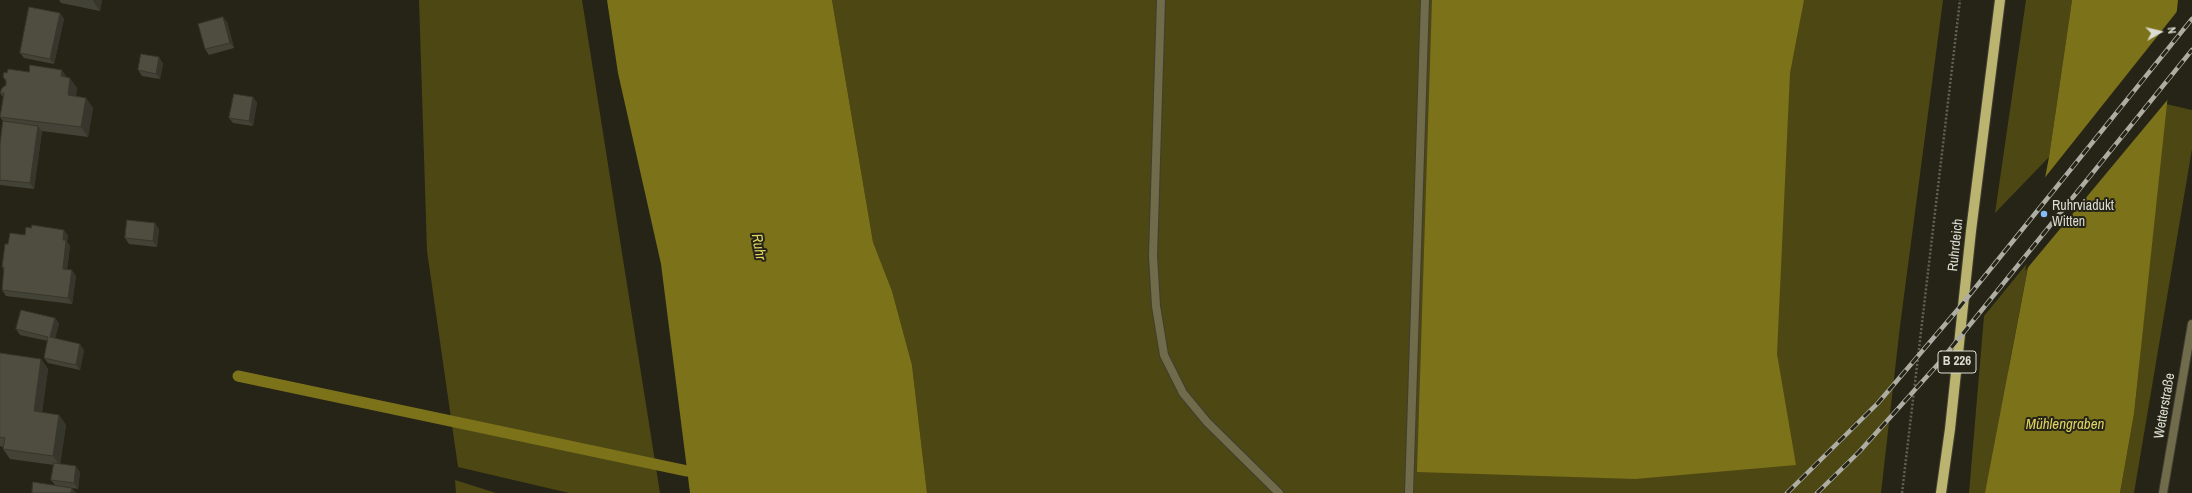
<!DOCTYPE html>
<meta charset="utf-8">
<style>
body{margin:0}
#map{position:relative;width:2192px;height:493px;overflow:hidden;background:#252417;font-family:"Archivo Narrow",sans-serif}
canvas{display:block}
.north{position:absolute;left:2140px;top:12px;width:40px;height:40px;-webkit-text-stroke:3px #252417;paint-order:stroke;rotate:82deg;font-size:11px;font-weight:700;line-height:16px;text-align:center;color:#dcdcd3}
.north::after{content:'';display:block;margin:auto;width:14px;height:18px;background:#dcdcd3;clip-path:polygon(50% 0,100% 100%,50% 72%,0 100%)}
</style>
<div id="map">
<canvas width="2192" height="493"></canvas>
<div class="north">N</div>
</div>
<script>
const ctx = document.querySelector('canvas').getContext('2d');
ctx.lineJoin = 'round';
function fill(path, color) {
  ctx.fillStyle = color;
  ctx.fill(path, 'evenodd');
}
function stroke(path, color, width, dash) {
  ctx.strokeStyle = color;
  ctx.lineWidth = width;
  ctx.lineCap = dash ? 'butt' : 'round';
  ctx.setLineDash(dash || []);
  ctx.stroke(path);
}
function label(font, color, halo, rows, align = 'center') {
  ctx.font = font + ' "Archivo Narrow",sans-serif';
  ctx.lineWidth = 4;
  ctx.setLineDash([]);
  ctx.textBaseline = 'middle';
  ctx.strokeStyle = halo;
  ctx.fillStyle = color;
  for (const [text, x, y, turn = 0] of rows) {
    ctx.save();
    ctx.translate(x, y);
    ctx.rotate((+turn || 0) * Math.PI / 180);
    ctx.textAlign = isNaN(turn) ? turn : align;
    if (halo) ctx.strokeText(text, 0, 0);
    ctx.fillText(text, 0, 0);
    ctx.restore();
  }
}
fill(new Path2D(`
 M419,0H582L660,493H569L458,467L427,251Z
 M832,0H1943L1900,326L1881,493H927L912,365L892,291L873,242Z
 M2026,0H2072L2049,157L1995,213Z
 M2166,104L2192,110V149L2134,493H2120L2134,414Z
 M2029,261L2009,366L1994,493H1969L1984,316Z
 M455,480L496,493H456Z`), '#4d4713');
fill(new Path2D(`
 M607,0H832L873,242L892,291L912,365L927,493H690L661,264L618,73Z
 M1432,0H1804L1790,73L1777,354L1796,465L1635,479L1417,472Z
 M2072,0H2178L2134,414L2120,493H1985L2049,157Z`), '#7c721a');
fill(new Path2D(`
 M2179,9L2169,98L2025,271L2043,180Z`), '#252417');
stroke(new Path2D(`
 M238,376L687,471L701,469`), '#7c721a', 11);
const service = new Path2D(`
 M1161,0L1153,256L1156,306L1164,355L1183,393L1207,422L1279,493
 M1409,493L1425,0`);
const minor = new Path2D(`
 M2163,493L2192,324`);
const primary = new Path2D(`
 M1941,493L1950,429L1971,231L2000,0`);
stroke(service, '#3f3e31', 10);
stroke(minor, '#3f3e31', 10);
stroke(primary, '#3f3e31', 12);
stroke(new Path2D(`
 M1902,493L1960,0`), '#626155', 2.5, [2, 2]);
stroke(service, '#6f6b4b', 8);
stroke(minor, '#6f6b4b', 8);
stroke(primary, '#bbb470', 10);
const rail = new Path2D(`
 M1787,493L1878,403L1959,308L2192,19
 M1817,493L1859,452L1939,363L2192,50`);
stroke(rail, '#adada3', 4.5);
stroke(rail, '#252417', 3, [9]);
fill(new Path2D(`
 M59,0H102L100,11L61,3Z
 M60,13L64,19L54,64L24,58L20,53Z
 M227,22L234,48L209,55L205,49Z
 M163,63L160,79L142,76L138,70Z
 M7,73L67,77L77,88L76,96L86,98L93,108L88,137L42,131L34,189L0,185V145L3,121L0,117L3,97L0,93L6,85V82L3,77Z
 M253,97L257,103L253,126L233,123L229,118Z
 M159,229L157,247L129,244L125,238Z
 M25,235H68L67,242L70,246L67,270L76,276L72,304L6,296L2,290L4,270L2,267L8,244Z
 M55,318L59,324L55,338L84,350L80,370L48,363L44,358L48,341L20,335L16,329Z
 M0,353L41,359L48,369L42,412L59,415L66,425L60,464L80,472L78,489L72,488L76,493L55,485L51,480L54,465L10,459L3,449V447L0,446Z`), '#434236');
fill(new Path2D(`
 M93,0H102L100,11L93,1Z
 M60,13L64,19L54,64L50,59Z
 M223,17L227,22L234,48L230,43Z
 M159,57L163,63L160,79L156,74Z
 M62,70L69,80L61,76Z
 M70,78L77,88L75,105L68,95Z
 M253,97L257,103L253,126L249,121Z
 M86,98L93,108L88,137L81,127Z
 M38,126L42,132L34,189L30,183Z
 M155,223L159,229L157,247L153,241Z
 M64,230L68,235L67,242L70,246L66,274L63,269V240Z
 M72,270L76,276L72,304L68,298Z
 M55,318L59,324L54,343L50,337Z
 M80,344L84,350L80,370L76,365Z
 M41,359L48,369L41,421L34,411Z
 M59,415L66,425L60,466L53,456Z
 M76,466L80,472L78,489L74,483Z
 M72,488L76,493H71Z`), '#37362c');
const building = new Path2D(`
 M29,7L60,13L50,59L20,53Z
 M223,17L230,43L205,49L198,24Z
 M141,54L159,57L156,74L138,70Z
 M30,65L62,70L61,76L70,78L68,95L86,98L81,127L0,117L4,93H0L2,88L6,85V80L3,77L4,72L7,73L8,69L29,72Z
 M234,94L253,97L249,121L229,118Z
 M3,121L38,126L30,183L0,180V145Z
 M127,220L155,223L153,241L125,238Z
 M32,225L64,230L63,240H66L63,269L72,270L68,298L2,290L4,267H2L5,244H8L10,233L25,235L26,227L31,228Z
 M21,310L55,318L50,337L80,344L76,365L44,358L48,337L16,329Z
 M0,353L41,359L34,411L59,415L53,456L3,449L5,438L0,437Z
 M54,463L76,466L74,483L51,480Z
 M33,482L72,488L71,493H32Z`);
fill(building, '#4e4d3f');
stroke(building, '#37362c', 1);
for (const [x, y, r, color] of [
 [2044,214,4,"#85bbfb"]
]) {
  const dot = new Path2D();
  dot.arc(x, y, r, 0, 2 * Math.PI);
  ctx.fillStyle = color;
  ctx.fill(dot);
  stroke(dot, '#252417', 1.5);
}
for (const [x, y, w] of [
 [1957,362,38]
]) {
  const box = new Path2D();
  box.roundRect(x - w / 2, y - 11, w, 22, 3);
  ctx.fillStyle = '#252417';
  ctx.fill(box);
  stroke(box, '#dcdcd3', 1);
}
label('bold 13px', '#dcdcd3', null, [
 ["B 226",1957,362]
]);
label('14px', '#dcdcd3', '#252417', [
 ["Ruhrviadukt",2052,206],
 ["Witten",2052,222]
], 'left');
label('14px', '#dcdcd3', '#252417', [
 ["Ruhrdeich",1956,245,-84],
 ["Wetterstraße",2165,406,-80]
]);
label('italic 15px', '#e0d362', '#252417', [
 ["Ruhr",758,247,80],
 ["Mühlengraben",2065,425]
]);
</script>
